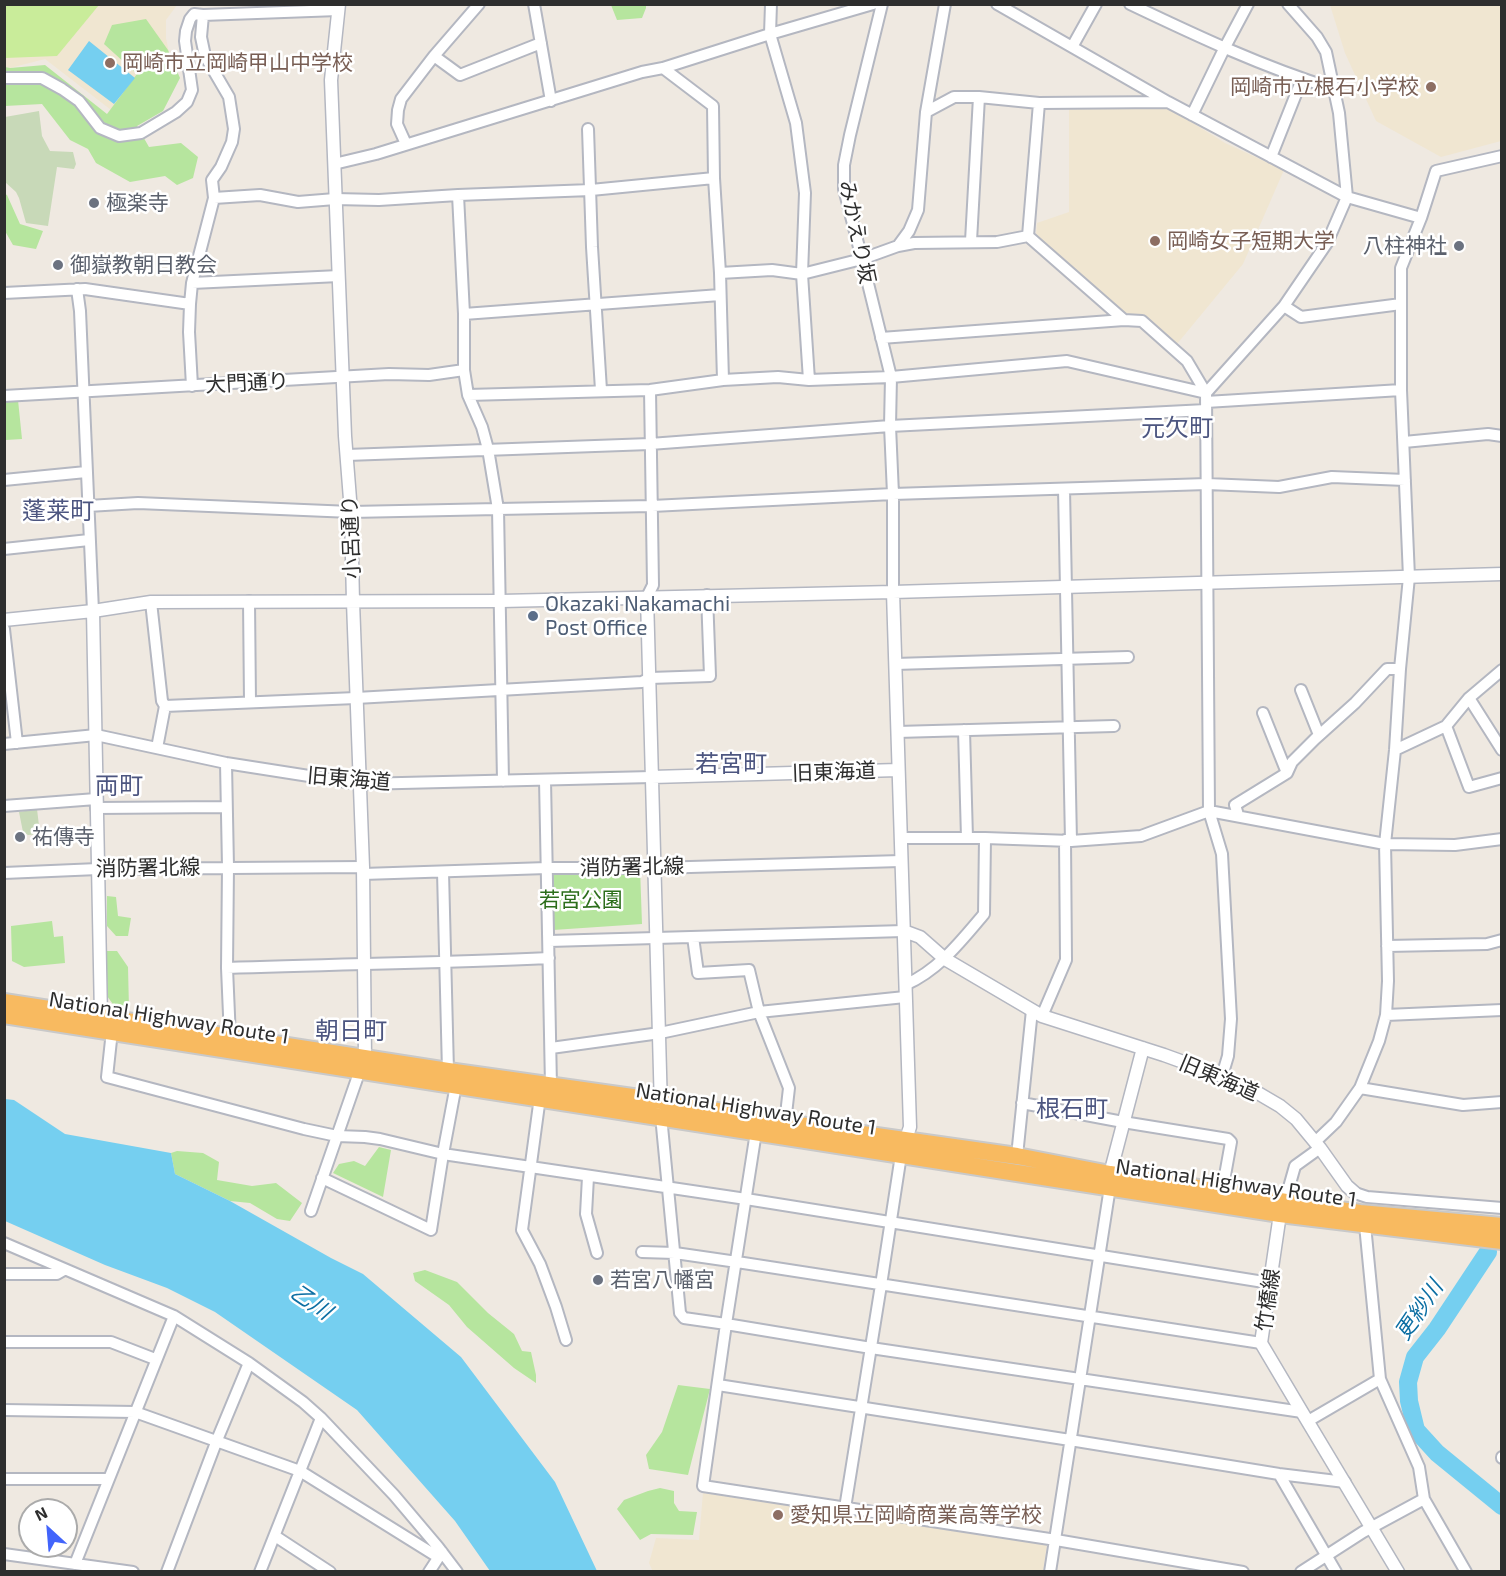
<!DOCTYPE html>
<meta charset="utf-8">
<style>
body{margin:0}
#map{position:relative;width:1506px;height:1576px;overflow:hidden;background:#efe9e1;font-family:"Exo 2",sans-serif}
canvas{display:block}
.frame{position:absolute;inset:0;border:6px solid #2e2e2e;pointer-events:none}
.north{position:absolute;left:18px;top:1498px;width:60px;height:60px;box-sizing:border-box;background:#fff;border:2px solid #ababab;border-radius:50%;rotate:334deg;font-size:16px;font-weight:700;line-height:24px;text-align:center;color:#2e2e2e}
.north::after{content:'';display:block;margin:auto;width:21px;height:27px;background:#4264fb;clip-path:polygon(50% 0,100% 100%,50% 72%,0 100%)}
</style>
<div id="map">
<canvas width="1506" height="1576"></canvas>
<div class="frame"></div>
<div class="north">N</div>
</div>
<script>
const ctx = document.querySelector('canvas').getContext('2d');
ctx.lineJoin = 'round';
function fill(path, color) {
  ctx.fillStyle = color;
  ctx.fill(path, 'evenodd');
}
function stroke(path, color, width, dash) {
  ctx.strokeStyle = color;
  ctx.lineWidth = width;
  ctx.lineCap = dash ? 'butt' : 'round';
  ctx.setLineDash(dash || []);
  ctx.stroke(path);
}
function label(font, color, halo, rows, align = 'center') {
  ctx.font = font + ' "Exo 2","Noto Sans JP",sans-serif';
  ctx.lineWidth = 5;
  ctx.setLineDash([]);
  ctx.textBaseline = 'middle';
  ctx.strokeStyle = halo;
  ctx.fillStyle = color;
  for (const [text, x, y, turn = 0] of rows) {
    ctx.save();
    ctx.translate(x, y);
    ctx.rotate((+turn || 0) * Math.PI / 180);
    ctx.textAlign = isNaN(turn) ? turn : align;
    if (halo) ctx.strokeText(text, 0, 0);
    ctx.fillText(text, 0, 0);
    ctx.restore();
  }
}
fill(new Path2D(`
 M4,5H177L166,20V38L175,82L115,113L45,59L10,68L5,67Z
 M1330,5H1501V141L1441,157L1376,121L1345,53Z
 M1167,107L1225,143L1284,170L1243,264L1177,344L1144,317L1127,315L1036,236L1037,223L1069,212V108Z
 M703,1493L1047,1544L1043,1571L653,1572L649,1563L656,1538L699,1540Z`), '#f0e6d1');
fill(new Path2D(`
 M611,5H646V8L642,18L617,20Z
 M146,19L168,50L180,78L163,111L137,126L149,147L181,143L198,157L193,178L177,185L165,176L130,182L96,163L88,149L70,140L42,104L5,106V67L10,68L45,65L107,114L137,74L104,44L112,25Z
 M5,194L7,195L20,224L43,231L36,249L13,245L5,231Z
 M18,400L22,439L6,440L4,401Z
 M640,868L642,924L553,930L550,873Z
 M107,896L116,897L118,916L131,918L128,936H116L107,926Z
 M52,921L54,937L63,936L65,963L24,967L12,961L11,926Z
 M106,951H117L128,967L129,1009L115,1007L107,996Z
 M379,1147L391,1150L383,1197L333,1173L339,1164L354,1161L365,1166Z
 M177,1151L203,1153L219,1162L217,1180L252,1186L276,1183L302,1203L290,1221L277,1219L250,1203L230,1201L175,1174L171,1153Z
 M425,1270L457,1282L488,1313L514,1334L522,1351L531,1352L536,1375V1383L514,1368L467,1327L449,1305L415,1281L413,1273Z
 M678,1385L710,1389L688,1475L649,1469L646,1455L662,1432Z
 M660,1488L674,1491V1503L679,1511L697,1512L693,1535L651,1534L640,1540L617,1509L624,1500L648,1491Z`), '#b6e59e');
fill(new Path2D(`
 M39,111L42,136L50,151L73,152L76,164L74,169L57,167L48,226L26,223L19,198L16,192L5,182V117Z
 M37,809L40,834L28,835L23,832L19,812Z`), '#c8d9b8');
fill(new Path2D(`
 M4,5L5,4L99,5L57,56L5,58Z`), '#c9ec9a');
fill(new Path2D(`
 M89,41L135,78L114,104L68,70Z
 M5,1099L14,1100L65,1134L171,1153L175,1174L230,1201L331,1258L363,1274L461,1357L555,1482L597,1571H490L455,1521L357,1410L215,1312L167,1288L105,1265L5,1221Z`), '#75cff0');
stroke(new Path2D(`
 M1488,1252L1437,1329L1415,1357L1408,1382L1409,1401L1416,1430L1437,1453L1502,1506`), '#75cff0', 18);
const minor = new Path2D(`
 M534,4L551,101
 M771,4L770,34L796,123L805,193L802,274L809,380
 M882,4L850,135L844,165V189L862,259L891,377L890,426L893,494V592
 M997,4L1168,102L1347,197L1421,218
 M1130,4C1197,36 1263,67 1334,89
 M1072,47L1096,4
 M434,56L460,75L541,43
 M663,68L713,106L714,178L720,273L723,380
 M4,78H42L62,89L79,101L100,128L119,136L141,133L176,112L187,102L192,90L185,41L186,31L190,19L194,14L203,15L338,10
 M926,112L954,97H979L1039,103L1167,102
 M1192,115L1224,49L1248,4
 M588,129L592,247L601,390
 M406,144L397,124L398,110L401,99L434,56L479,4
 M1271,157L1302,79
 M334,164L376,154L642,72L663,68L770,34L873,4
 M458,195L464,314V370
 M214,198L260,195L298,202L335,199L379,200L458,195L591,190L714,178
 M1028,236L1124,320L1142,321L1187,361L1206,393L1209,811L1222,854L1231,1019L1228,1056L1222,1076
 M1028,236L1039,103
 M971,241L979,97
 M898,246L909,231L918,210L926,112L945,4
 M720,273L772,270L802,274L862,259L898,246L914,243L997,242L1028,236
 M192,283L339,276
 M77,289L80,311L93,611
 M4,293L85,289L190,304
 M1284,306L1301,317L1401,304
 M464,314L720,295
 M881,338L1124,320
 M192,386L189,332L190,304L192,283L214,198L212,180L221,167L232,142L234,129L229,97L205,56L201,37L203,15
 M1206,393L1284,306L1327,243L1347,197L1339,113L1326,52L1317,37L1288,4
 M468,395L650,390L723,380L778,377L809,380L891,377L1067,361L1206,393
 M4,396L389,374L429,375L464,370L468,395L482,427L488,449L498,509L503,781
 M1206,402L1401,390
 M1404,442L1488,434L1502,436
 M347,455L650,444L890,426L1206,410
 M4,480L86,472
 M1064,489L1071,841
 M88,506L138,503L351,512L498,509L652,506L893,494L1207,484L1279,487L1332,477L1405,480
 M4,549L89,540
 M647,597L653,585L650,390
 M249,601L250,702
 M151,602L162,701L165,706L157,748
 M4,629L17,743
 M895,664L1128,657
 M1301,690L1319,735
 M1469,698L1502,750
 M165,706L356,698L642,682L650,678L710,676L707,595
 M1263,713L1287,773
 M1446,726L1469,787L1502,778
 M964,730L967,838
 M897,732L1114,726
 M4,744L96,735L226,763L360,784L652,777
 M1395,750L1446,726L1469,698L1502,670
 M226,763L228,867L227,968L230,1038
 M545,780L551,1086
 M4,806L96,799
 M96,808L226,807
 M1238,815L1235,805L1287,773L1292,762L1315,739L1355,703L1387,669H1400
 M901,838H985L1071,841L1141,836L1209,811L1385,844L1455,845L1502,839
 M443,872L448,1071
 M4,873L98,869L363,867
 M363,874L547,868H655L901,861
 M693,937L698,973L749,970L759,1012L789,1088L785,1123
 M549,941L904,931
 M1387,946L1487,944L1502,940
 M227,968C334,964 442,963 549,958
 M905,985C939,970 961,941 984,914L985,838
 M1386,1015L1502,1010
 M1042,1016L1066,960L1065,840
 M112,1031L107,1077L304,1129L337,1136L365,1137L380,1139L443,1154L746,1199L1270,1283
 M551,1048L660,1033L759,1012L905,997
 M1360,1088L1463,1105L1502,1102
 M540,1097L522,1230L540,1264L556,1307L566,1340
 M1022,1103L1123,1122L1228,1139L1231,1142L1222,1192
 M661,1116L680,1313L684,1318L726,1324L871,1348L1302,1412
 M756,1132L726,1324L703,1486L1056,1540L1243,1572
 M1315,1142L1336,1122L1360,1088L1379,1041L1386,1015L1388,981L1385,844L1395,750L1400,669L1409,577L1401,390V268L1421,218L1436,171L1502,156
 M1017,1156L1032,1010
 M588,1177L586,1214L597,1253
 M322,1178L431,1230L443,1154L456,1085
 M1355,1193L1367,1197L1502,1208
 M1284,1205L1295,1166L1320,1148
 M311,1211L360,1070
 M4,1243L174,1316L249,1363L303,1402L321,1418L394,1495L438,1547L457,1572
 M642,1252L675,1253L737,1262L1261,1343
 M4,1274H57L64,1270
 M4,1342H111L155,1359
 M718,1385L1070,1440L1279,1474L1345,1482
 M4,1410L135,1412L300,1471L438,1557
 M1308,1421L1380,1379L1365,1225
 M1502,1457V1458
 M1279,1474L1336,1572
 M4,1479H108
 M1424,1499L1466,1572
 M845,1508L881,1285L901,1155
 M275,1536L330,1572
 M4,1554L133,1572
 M75,1564L174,1316
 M167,1572L217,1440L249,1363
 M260,1572L321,1418
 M429,1572L442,1552
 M1050,1572L1110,1187
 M1301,1572L1363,1532L1424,1499L1419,1467L1380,1379`);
const tertiary = new Path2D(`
 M339,4L331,80L345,436L351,512L353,602L363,867L365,1058L363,1063
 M893,592L910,1127L903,1148
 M647,597L661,1109
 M93,611L101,1017
 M4,620L93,611L151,602L501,601L893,592L1502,574
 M652,777L898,770
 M904,931L920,937L945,959L1042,1016L1164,1055L1222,1076L1251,1089L1280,1106L1296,1119L1320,1148L1347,1186L1355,1193
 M1110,1174L1143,1048
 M1280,1214L1261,1343L1302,1412L1398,1572`);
const trunk = new Path2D(`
 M4,1002L448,1071L661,1101L785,1123L1017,1156L1110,1174L1286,1202L1360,1213L1502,1226
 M4,1015L1280,1214L1502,1241`);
stroke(minor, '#b4b7c1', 14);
stroke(tertiary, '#b4b7c1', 15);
stroke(trunk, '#c9c9c9', 20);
stroke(minor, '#fff', 10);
stroke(tertiary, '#fff', 12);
stroke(trunk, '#f8ba60', 16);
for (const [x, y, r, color] of [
 [110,63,6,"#8d6e63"],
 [1431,87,6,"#8d6e63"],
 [94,203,6,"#6b7280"],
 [1155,241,6,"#8d6e63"],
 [1459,246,6,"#6b7280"],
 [58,265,6,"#6b7280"],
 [533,616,6,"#5c6f8a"],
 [20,837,6,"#6b7280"],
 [598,1280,6,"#6b7280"],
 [778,1515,6,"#8d6e63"]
]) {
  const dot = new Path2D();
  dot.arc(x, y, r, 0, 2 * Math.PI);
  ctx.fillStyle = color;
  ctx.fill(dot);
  stroke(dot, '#fff', 2);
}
label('21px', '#785e54', '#fff', [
 ["岡崎市立岡崎甲山中学校",122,63],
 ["岡崎市立根石小学校",1419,87,"right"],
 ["岡崎女子短期大学",1167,241],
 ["愛知県立岡崎商業高等学校",790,1515]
], 'left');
label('21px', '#5b616d', '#fff', [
 ["極楽寺",106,203],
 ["八柱神社",1447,246,"right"],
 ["御嶽教朝日教会",70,265],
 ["祐傳寺",32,837],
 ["若宮八幡宮",610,1280]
], 'left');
label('21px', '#2e2e2e', '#fff', [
 ["みかえり坂",857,232,78],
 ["大門通り",247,383,-3],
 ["小呂通り",351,537,-92],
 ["旧東海道",834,772,-2],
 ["旧東海道",349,779,5],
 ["消防署北線",632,867,-1],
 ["消防署北線",148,868,-1],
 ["National Highway Route 1",169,1018,9],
 ["旧東海道",1219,1078,23],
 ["National Highway Route 1",756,1109,9],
 ["National Highway Route 1",1236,1183,8],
 ["竹橋線",1268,1300,-82]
]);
label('21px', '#4e5e75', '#fff', [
 ["Okazaki Nakamachi",545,604],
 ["Post Office",545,628]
], 'left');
label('21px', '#2c6e1b', '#fff', [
 ["若宮公園",581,900]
]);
label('italic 22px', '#0d6fa3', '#fff', [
 ["乙川",311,1302,34],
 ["更紗川",1419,1310,-56]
]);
label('24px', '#4d5680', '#fff', [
 ["元欠町",1177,428],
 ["蓬莱町",58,511],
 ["若宮町",731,764],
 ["両町",119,786],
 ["朝日町",351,1031],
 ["根石町",1072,1109]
]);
</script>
